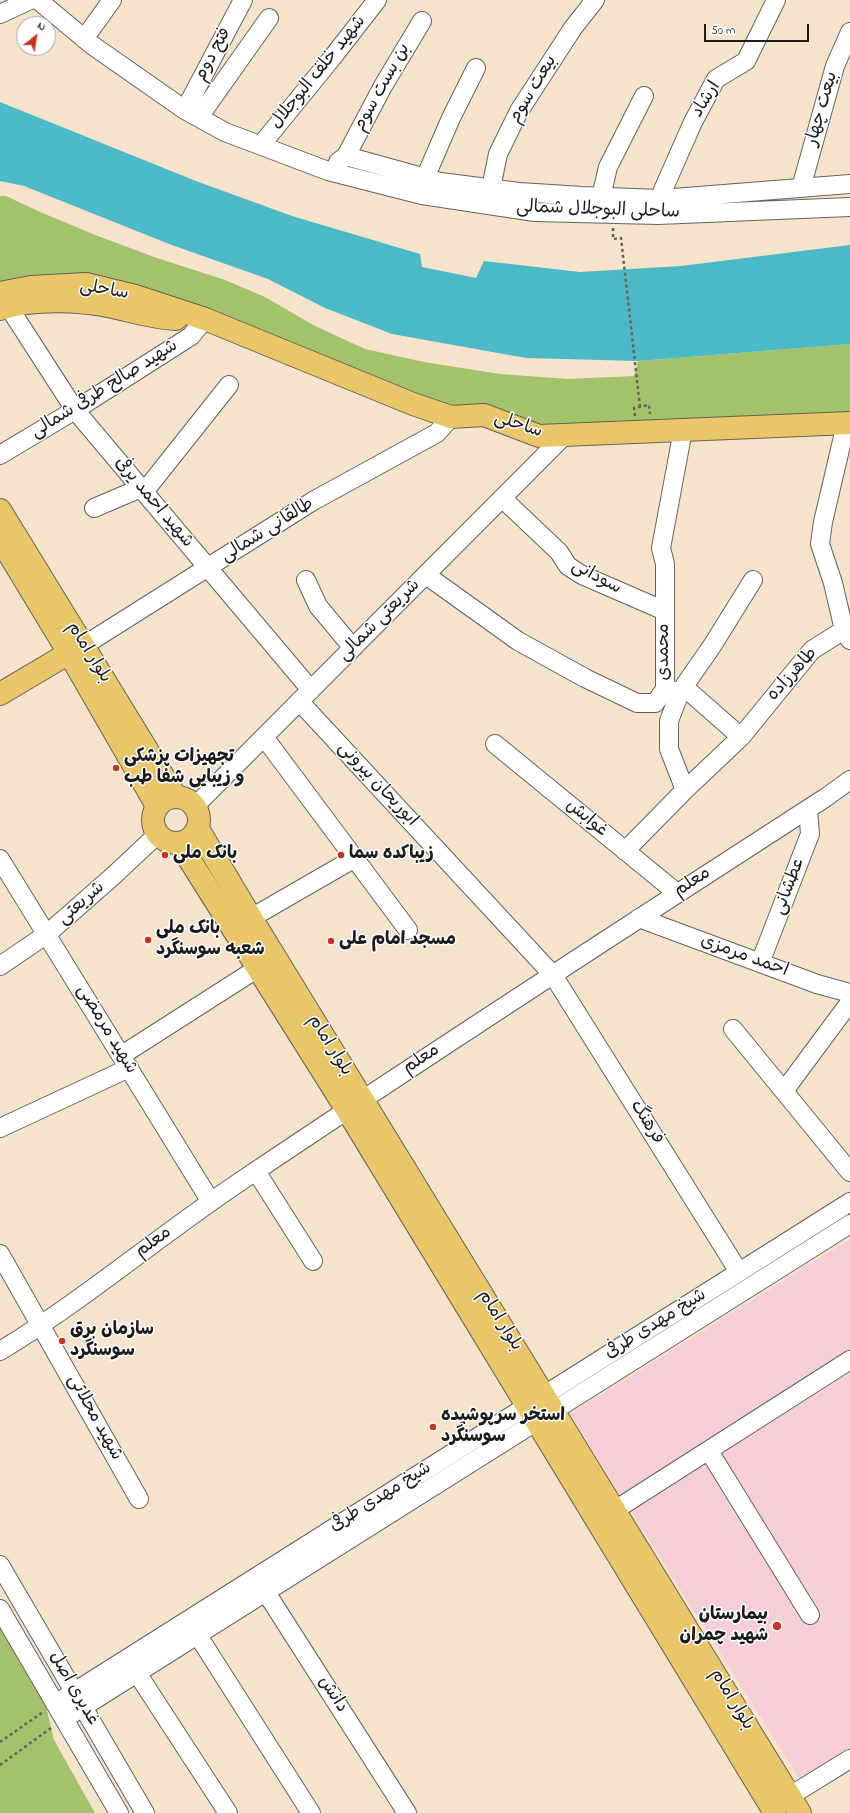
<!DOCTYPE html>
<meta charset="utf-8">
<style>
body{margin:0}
#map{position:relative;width:850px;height:1813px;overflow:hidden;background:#f5e3cb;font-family:"Indie Flower",sans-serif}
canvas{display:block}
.north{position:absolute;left:16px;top:16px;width:40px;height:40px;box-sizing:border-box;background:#fff;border:1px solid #a4a4a4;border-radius:50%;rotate:30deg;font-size:11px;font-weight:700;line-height:16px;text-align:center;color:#1c1c1c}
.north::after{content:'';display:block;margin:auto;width:14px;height:18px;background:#c8321e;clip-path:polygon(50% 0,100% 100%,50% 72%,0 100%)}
.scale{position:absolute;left:704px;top:24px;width:105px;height:18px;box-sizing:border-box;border:2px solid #1c1c1c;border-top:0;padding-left:5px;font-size:12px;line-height:14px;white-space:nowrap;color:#1c1c1c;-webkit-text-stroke:3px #fff;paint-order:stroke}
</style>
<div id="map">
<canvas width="850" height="1813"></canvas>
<div class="north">N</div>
<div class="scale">50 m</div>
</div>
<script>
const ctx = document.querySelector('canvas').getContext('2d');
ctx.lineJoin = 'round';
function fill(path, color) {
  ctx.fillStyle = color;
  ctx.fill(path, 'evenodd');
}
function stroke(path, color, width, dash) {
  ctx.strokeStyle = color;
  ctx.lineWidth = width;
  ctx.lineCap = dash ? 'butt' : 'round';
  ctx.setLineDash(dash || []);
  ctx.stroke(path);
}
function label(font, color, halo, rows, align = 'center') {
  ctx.font = font + ' "Indie Flower","Playpen Sans Arabic",sans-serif';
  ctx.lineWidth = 3;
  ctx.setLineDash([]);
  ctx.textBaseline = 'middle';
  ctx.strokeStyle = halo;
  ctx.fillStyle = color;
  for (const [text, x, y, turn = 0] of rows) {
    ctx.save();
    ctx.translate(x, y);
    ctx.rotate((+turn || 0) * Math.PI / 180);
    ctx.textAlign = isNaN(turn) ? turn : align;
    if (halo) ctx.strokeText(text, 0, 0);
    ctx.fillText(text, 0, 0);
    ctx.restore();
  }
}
fill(new Path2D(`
 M850,1239V1749L800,1780L570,1414Z`), '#f6cfd6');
fill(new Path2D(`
 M0,196H6L40,212L98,236L154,257L225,280L265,297L315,326L365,349L424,362L500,374L568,379L634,376L638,361L850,344V413L571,428L517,420L448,408L47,276L15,278L0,283Z
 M0,1624L44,1698L54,1740L95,1813H0Z`), '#a2c26b');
fill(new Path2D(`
 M0,102L196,181L292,216L420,254L422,267L476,278L484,261L580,272L681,266L850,245V344L638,361L526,358L392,334L325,308L268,279L169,244L24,186L0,181Z`), '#4cb9c6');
const minor = new Path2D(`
 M38,0L92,45L185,110L225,132L328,171L422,195L535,212L658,215L850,207
 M0,14L30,0
 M84,39L112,0
 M185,110L243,0
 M199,117L269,18
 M261,145L332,58L377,0
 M346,156L440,182L519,192L582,196L661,199L850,184
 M338,162L346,156L383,86L422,21
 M425,178L451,118L476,68
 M491,188L498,154L519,111L573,28L595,0
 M801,188L835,66L850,32
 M601,197L608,167L644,96
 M659,209L663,190L693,122L716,79L746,61L776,0
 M8,306L75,410L311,690
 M0,455L75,410L191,336L205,319
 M144,492L229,385
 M502,498L559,552L568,566L582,575L665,611
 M94,508L141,488
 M426,575L518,641L585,678L637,703H655L665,689V564L661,548L683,430
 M306,580L318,606L353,648
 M844,630L833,583L820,544L823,522L846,424
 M83,646L313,501L437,433L451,417
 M684,687L741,737
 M670,690L680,692L712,646L753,580
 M299,701L553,975L739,1272
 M264,737L408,930
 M495,744L677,893
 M685,790L741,737L812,650L844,630L850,640
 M195,806L565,435
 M625,851L685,790L669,749V721L680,692
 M0,859L211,1202
 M251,918L355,858
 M639,918L817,984L850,993
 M760,963L810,834L808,809
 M0,966L47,934L112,877L158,834
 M733,1029L850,1172
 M122,1055L258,968
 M784,1091L850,1002
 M0,1128L129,1068
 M256,1171L313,1261
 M0,1254L139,1499
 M0,1351C84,1300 159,1236 241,1181C434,1051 630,924 825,798L850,780
 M709,1451L810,1615
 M615,1510L850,1360
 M0,1565L145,1813
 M260,1583L407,1813
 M0,1609L119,1813
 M197,1634L311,1813
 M137,1673L228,1813
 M55,1704L850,1202
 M64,1719L850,1224
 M790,1796L850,1759`);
const major = new Path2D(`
 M0,293L31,287L86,284L135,296L205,319L413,404L451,417L484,415L539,436L850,423
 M0,309C32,298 80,300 113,307C135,312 153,318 176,319
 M0,510L176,797
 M0,539L69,653L157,806
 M0,694L69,653
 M153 820a23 23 0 1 1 46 0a23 23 0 1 1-46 0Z
 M198,829L251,918L800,1813
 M179,843L347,1110L775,1813`);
stroke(minor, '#686259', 20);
stroke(major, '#686259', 24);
stroke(new Path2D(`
 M613,228V239L621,238L640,407
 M635,416L634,408L649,405L650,414
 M0,1742L43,1712
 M0,1765L51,1728`), '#686259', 2.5, [3, 3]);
stroke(minor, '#fff', 18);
stroke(major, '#e9c769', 22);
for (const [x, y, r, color] of [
 [116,768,4,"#c8321e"],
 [165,855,4,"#c8321e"],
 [341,855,4,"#c8321e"],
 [148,940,4,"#c8321e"],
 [331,941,4,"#c8321e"],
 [62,1341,4,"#c8321e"],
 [433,1427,4,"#c8321e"],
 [777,1626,5,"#c8321e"]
]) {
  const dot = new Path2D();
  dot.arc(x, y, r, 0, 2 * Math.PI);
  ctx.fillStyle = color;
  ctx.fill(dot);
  stroke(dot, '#fff', 1.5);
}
label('18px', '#1c1c1c', '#fff', [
 ["فتح دوم",214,55,-62],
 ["شهید خلف البوجلال",319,73,-51],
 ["بن بست سوم",383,88,-61],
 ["بیعت سوم",534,90,-59],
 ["ارشاد",707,100,-58],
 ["بیعت چهار",823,109,-74],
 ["ساحلی البوجلال شمالی",598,211,2],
 ["ساحلی",104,291,10],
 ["شهید صالح طرفی شمالی",105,390,-32],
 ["ساحلی",518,426,18],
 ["شهید احمد یرفی",153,503,50],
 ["طالقانی شمالی",268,531,-32],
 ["سودانی",596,578,28],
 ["شریعتی شمالی",380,621,-45],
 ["محمدی",665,652,-90],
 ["بلوار امام",88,653,58],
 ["طاهرزاده",793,675,-48],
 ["ابوریحان بیرونی",377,785,47],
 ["غوابش",586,819,39],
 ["معلم",693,883,-33],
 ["عطشانی",790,887,-69],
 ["شریعتی",82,904,-41],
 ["احمد مرمزی",744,957,20],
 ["شهید مرمضی",106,1030,59],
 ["بلوار امام",329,1046,58],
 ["معلم",422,1060,-33],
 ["فرهنگ",646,1123,58],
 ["معلم",154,1243,-36],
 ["بلوار امام",499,1321,58],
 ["شیخ مهدی طرفی",656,1325,-32],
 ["شهید محلاتی",94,1418,61],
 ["شیخ مهدی طرفی",381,1498,-32],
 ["غدیری اصل",73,1689,60],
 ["دانش",332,1695,57],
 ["بلوار امام",731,1700,59]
]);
label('bold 18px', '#1c1c1c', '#fff', [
 ["تجهیزات پزشکی",124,758],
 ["و زیبایی شفا طب",124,779],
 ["بانک ملی",173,855],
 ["زیباکده سما",349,855],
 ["بانک ملی",156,930],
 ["شعبه سوسنگرد",156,951],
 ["مسجد امام علی",339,941],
 ["سازمان برق",70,1331],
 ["سوسنگرد",70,1352],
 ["استخر سرپوشیده",441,1417],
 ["سوسنگرد",441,1438],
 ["بیمارستان",768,1616,"right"],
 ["شهید چمران",768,1637,"right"]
], 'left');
</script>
